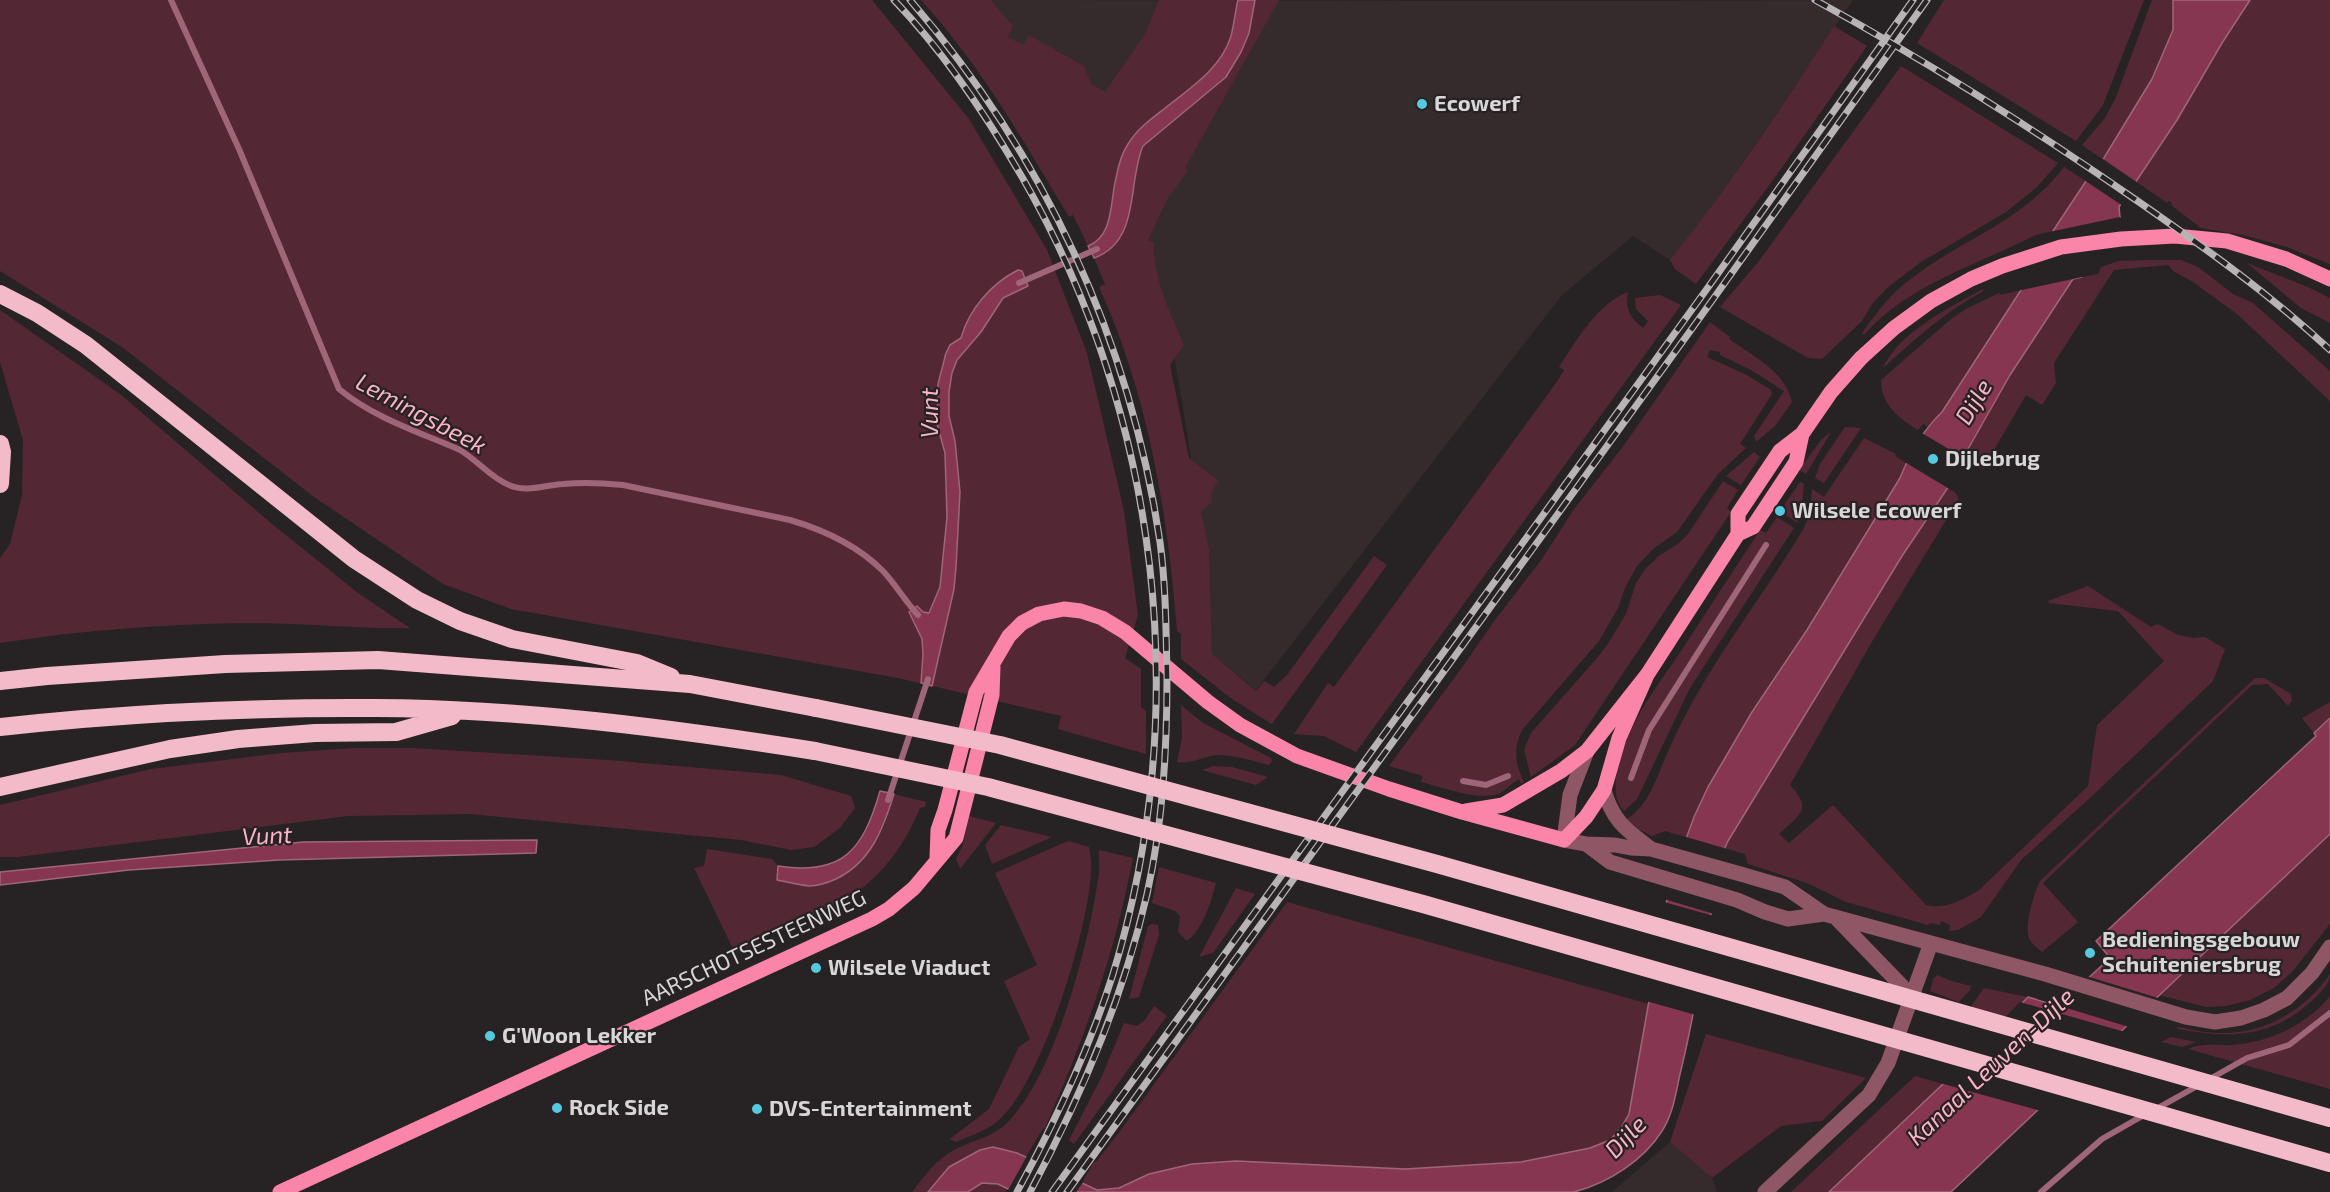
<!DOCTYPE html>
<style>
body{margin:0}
canvas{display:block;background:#272223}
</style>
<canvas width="2330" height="1192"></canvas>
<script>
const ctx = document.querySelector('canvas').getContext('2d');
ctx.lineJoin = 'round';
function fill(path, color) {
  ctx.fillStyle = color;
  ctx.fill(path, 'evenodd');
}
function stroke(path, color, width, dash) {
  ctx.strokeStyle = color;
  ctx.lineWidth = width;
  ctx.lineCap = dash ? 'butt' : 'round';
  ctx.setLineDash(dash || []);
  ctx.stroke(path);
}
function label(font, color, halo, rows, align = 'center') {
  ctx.font = font + ' "Exo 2",sans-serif';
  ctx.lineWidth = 4.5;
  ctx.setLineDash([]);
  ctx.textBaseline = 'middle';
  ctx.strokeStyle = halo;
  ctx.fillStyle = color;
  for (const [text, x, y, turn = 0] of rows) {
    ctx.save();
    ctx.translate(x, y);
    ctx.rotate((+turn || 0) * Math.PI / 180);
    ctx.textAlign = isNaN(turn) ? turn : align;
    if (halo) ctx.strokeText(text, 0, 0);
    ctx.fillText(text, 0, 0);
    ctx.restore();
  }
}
fill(new Path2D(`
 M991,0L1599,1L1853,0L1753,148L1700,222L1670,260L1633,236L1562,295L1256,690L1212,654L1200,511L1173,348L1024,52L1008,37Z
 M1670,1142L1712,1178L1717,1192H1612Z`), '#352a2c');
fill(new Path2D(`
 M0,0H872L969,119L1047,250L1087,353L1124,511L1138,615L1125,658L1141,669V707L1146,711V754L1058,729L1061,716L898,678L511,609L443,584L314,497L122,347L0,271Z
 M921,0H991L1013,26L1008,37L1023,45L1029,35L1084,66L1091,84L1105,92L1145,34L1159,0H1238L1231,36L1223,55L1116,177L1108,224L1103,235L1095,243L1088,246L1073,215L1069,217C1023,140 981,66 921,0Z
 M1255,0H1279L1185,168L1188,170L1168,198L1148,240L1154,242C1153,279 1170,312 1184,345L1170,365L1189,458L1218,480L1211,495L1212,502L1201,511L1209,549L1212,654L1256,691L1264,681L1274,687L1287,675L1374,556L1387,565L1272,724L1232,699L1181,659V634L1177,631C1168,514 1148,394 1099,287L1105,284L1094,258C1133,243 1133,191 1139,155L1143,146L1226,77L1241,52L1249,33Z
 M1944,0H2144L2103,105L2076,141L1917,43Z
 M2152,0H2173V30L2152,79L2102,159L2082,145L2105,118L2116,97Z
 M2250,0H2330V264L2287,247L2243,235L2201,228L2171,205L2172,203L2169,201L2167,203L2134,180L2177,120L2222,43Z
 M1834,26L1867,46L1776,176L1696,284L1675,269L1670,260C1730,185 1783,106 1834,26Z
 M1901,66L2058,163L2037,187L2006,212L1921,262L1888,287L1872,304L1862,321L1822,359L1808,358L1720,307L1759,261Z
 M2064,167L2086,181L2053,231L2036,235C1979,264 1907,285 1864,335L1862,333C1877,312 1891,293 1912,278C1964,238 2022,222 2064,167Z
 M2148,260H2181L2198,267L2233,294L2253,303L2330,371V401L2237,314L2193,282L2173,271L2168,265L2114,270L2054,363L2056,383L2042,405L2026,395L1983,469L1967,459L1968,449L2010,375L2073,279L2098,274L2101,267L2119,261Z
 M2247,263L2308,287L2330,298V323L2301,308Z
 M1983,289V291C1945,312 1915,339 1883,368C1898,333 1950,307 1983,289Z
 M2021,290L1942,412L1926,427L1924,423L1918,430C1899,418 1881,405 1881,380L1951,319L1966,309L1999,293L2001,295Z
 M1628,292C1625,309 1630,318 1643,328L1648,321L1636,309L1635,298L1660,295L1681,305L1356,752L1324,736L1294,734L1328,683L1334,687L1556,383L1564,370L1559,367C1577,340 1597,304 1628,292Z
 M0,310L120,394L272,524L358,593L410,628C357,629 303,623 250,623C167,624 82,630 0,643V558L10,544L22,495L23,440L0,362Z
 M1710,322L1730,337L1729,339C1754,357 1784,370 1792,402L1775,426L1756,442L1754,436L1784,391L1751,370L1720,355V352L1710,350L1707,357L1745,374L1771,390L1772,394L1740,444L1746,448L1718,474L1677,532L1653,549L1637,566L1625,588L1618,608L1599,641L1522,730C1513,749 1515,763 1524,782L1521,784L1519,779C1512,783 1507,789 1500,793C1480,802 1442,787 1421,782L1423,776L1389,766L1458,673L1495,620L1542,559L1574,509L1622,448Z
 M1845,427L1861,428L1824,483L1815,478L1820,464Z
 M1831,432L1806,474L1799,470L1821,440Z
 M1864,438L1896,454L1895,456L1906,463L1900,478C1869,528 1839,580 1808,629C1765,697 1714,762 1686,837L1665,831L1652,836L1640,830L1627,819C1650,804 1656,778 1667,754C1703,670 1758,605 1804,528L1810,513L1812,489L1824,497Z
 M1754,452L1760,457L1741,485L1726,476Z
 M1723,481L1738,490L1727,508L1731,512L1575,745L1531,777L1524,750L1531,733L1598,657L1609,642L1626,614L1636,583L1646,568L1659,556L1679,543L1688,534Z
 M1800,482L1804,484L1801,512L1797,523L1780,511Z
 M1948,488L1955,492L1959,499L1873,640L1790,785C1813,810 1800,814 1779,834L1789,843L1833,805L1926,905C1944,910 1962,900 1978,891L2088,786L2097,725L2164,661L2118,611L2049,603L2048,601L2088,586L2151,627L2158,624L2178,635L2193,638L2205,637L2225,649L2213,681L2091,797L2021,860L1981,917L1958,930L1949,931L1950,925L1941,921L1940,925L1930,923L1928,925L1846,902L1807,883L1748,864L1745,854L1724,848L1758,789L1902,556Z
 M1777,517L1794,528L1690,688L1637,799L1624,811C1606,792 1621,752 1630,732C1643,704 1662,679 1679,654C1706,613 1733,571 1760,530L1766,533Z
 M2255,678H2264L2291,694L2292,701L2288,706L2268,684L2252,685L2043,883L2078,922L2042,952C2037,948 2032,944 2029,938C2024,925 2034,893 2040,881Z
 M2330,702V718L2314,733L2302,718Z
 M1181,705L1203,723L1271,758L1272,761L1269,765C1253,761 1234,755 1218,755C1204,756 1189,765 1177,762L1182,738Z
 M354,748H413L608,760L781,775L851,796L855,808L840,828L814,847L791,850L741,840L470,814L348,816L18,857H0V805L151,769L282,753Z
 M1213,766L1232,767L1268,777L1256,785L1202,770Z
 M894,794L926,802L925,807L920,808C898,861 866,893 814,918L808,916L794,919L791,927L778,933L774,929L752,941L754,945L735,953L694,868L704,866L707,849L772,859L778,866L777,880L810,886L884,825Z
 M969,816L996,823L960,869L956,859L963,845Z
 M1001,825L1052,837L992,864L985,845Z
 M2330,834V924L2292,972L2274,988L2250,1000L2226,1006L2206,1007L2159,995Z
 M1068,841L1089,847C1090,854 1092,862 1091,869C1090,926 1042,1081 1000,1119C987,1131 971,1135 956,1142L950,1139L989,1109L1019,1047L1030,1039L1004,981L1037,965L995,873Z
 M1099,850L1133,858C1120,927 1099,996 1073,1061C1065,1084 1053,1106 1045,1129L1043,1128L1026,1157L1017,1153L949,1167L928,1192H912C922,1179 933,1164 946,1155C967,1140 992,1140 1010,1120C1057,1069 1090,941 1099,872C1100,865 1098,857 1099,850Z
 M1159,867L1216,883C1211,902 1203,929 1187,941L1178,932L1180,916L1175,911L1152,903Z
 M1236,888L1255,894L1213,953L1199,957Z
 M1287,902L1649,1004L1632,1100L1629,1114L1621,1128L1610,1140L1590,1148L1521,1162L1405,1169L1236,1161L1149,1174L1118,1188L1097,1190L1082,1183L1093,1163L1097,1161L1120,1131Z
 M1152,924L1158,925L1159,935L1139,997L1129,999L1148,926Z
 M2330,974C2330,984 2322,990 2316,997C2274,1038 2232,1039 2178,1029L2177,1027C2191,1029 2204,1033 2219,1033C2265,1034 2304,1011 2330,974Z
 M1937,975L1951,981L1971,986L1970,990L1959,1002L1930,991L1933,979Z
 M1984,988L2028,997L2008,1019L1972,1008V1005Z
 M2330,996V1089L2188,1049C2206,1042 2215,1046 2233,1045C2269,1042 2307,1025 2330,996Z
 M1154,1006L1167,1016L1074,1144L1069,1140L1102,1076L1124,1023L1137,1026L1145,1020Z
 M1706,1034L1866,1078L1822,1121L1781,1126L1712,1178L1670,1142Z
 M2171,1037L2196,1042L2182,1047L2161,1042Z
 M1915,1076L1943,1084L1829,1192H1791Z
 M982,1183L998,1184L1007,1189L1005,1192H968Z`), '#542735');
const water = new Path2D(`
 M1238,0H1255L1249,33L1241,52L1226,77L1143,146C1127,183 1141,241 1094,258L1088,246C1114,236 1110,201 1116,178C1118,167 1122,153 1128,144C1137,129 1151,119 1164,109C1190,88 1221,69 1231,36C1234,25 1235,12 1238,0Z
 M2173,0H2250L2222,43L2177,120L2119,207L2120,217L2082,277L2073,279L2010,375L1968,449L1967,459L1902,556L1728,841C1718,860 1716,886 1712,908C1702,963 1694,1019 1680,1074C1676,1093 1673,1114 1662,1131C1643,1161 1608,1183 1574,1192H1014L998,1184L982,1183L968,1192H928L949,1167L980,1150L993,1147L1017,1153L1097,1190L1119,1188L1149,1174L1192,1164L1236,1161L1405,1169L1521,1162L1590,1148L1610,1140L1621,1128L1629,1114L1670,882L1694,817L1708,787L1752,712L1807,630L1900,478C1910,453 1922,431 1942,412L2021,290L2053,231L2086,181L2091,179L2152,79L2173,30Z
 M1018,270L1022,271L1028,286L1003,298L981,332L957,360L952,373L949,392V416L955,441L960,492L956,567L954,589L932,686L921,683L923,654L922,639L909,612L917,606L923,612L929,613L940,587L947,517L945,453L937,424L938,384L946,353L950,345L961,338C969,309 992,283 1018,270Z
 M2330,718V834L1951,1192H1829L1943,1084L2028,997L2058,1006L2110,958L2096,941L2316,736L2314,733Z
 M880,791L894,794C883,829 871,862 836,879C827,883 818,886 809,886C798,885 787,882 777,880L778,866C843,876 863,850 880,791Z
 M537,840L536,853L279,860L129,870L0,885V872L303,842Z`);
fill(water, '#863651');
stroke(water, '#9f6679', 1.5);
fill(new Path2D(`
 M2100,157L2138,183L2123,206L2084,180L2088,177Z
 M2120,217L2121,223L2087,276L2017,291L2049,232Z
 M1920,432L1969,461L1951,490L1903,461Z
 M1683,836L1727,849L1714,914L1664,899L1667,882Z
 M1664,902L1714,916L1696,1015L1646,1001Z
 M2086,976L2158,998L2157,1001L2129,1027L2037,999L2038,997L2057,1002Z
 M2020,1002L2125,1032L2041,1111L1940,1083Z
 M1028,1154L1083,1181H1084L1076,1192H1007Z`), '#272223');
stroke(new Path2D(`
 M171,0L239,149L339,389C374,418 419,432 460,450C477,460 491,478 509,485C527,493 544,485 563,484C583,482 603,483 623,485L790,520C824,530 858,546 883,571C896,585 905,601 918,615
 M1019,283L1097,249
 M1631,778L1649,730L1766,545
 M1463,781L1486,785L1508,776
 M888,800L928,679
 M2208,1080L2247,1058L2289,1045L2330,1013
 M2156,1109L2199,1085
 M2041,1192L2102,1139L2144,1115`), '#9f6679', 6);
stroke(new Path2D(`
 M1587,751L1570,795L1564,840L1586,844L1615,845L1631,848L1651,849L1744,875L1785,887L1824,914L2045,974L2186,1017L2215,1022L2241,1018L2264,1010L2287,998L2312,973L2330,947
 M1604,790C1613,822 1627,830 1651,849
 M1586,844L1610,862L1737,900L1765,912L1788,919L1824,914
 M1838,920L1902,986L1910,1004
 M1765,1192L1869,1095L1888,1063L1931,943`), '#8f5666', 15);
stroke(new Path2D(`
 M1738,534V514L1780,451L1802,434L1831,392L1861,358L1894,328L1931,301L1971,279L2002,266L2061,247L2121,239L2175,236L2227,241L2286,259L2330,279
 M1466,811L1503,805L1561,771L1587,751L1647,675L1738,534L1753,527L1796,462L1802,434
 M937,858L938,830L945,810L976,692L1009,636L1022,623L1039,614L1064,609L1081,611L1102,618L1125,632L1208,702L1240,725L1297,756L1389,789L1462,812L1564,840L1586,817L1604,790L1619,738L1647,675
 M280,1192L872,919L889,909L914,888L956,838L992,695L993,667`), '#fa85a9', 15);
stroke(new Path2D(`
 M0,294L37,313L86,345L354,559L417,600L460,621L512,639L637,663L671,677
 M0,444L2,452L0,484
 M0,681L47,676L225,664L378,660L690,684L816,708
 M0,727C125,713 251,707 377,708C524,709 670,728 815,751
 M0,787L170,749L238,739L315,733L396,732L452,716`), '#f3bac9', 18);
const rail = new Path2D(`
 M894,0C944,52 986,115 1022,177C1160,416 1194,709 1113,974C1089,1050 1055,1122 1017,1192
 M910,0C1044,155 1130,339 1160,542C1166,586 1166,632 1167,676C1167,750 1163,822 1147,894C1123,999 1081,1097 1030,1192
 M1815,0C1927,61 2035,130 2139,202C2205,248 2271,295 2330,350
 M1052,1192L1709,286L1913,0
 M1067,1192L1696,323L1927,0`);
stroke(rail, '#b8b4b5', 7);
stroke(rail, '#272223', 4.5, [14]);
stroke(new Path2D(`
 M816,708L1000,745L1437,864L2330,1118
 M815,751L988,787L1423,904L2330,1163`), '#f3bac9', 18);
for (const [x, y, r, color] of [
 [1422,104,6,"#55cadf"],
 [1933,459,6,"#55cadf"],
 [1780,511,6,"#55cadf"],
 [2090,953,6,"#55cadf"],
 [816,968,6,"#55cadf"],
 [490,1036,6,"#55cadf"],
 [557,1108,6,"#55cadf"],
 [757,1109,6,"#55cadf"]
]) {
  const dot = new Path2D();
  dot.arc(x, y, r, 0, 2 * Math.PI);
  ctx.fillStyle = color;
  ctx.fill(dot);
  stroke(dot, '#272223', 2);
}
label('bold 22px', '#d9d6d7', '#272223', [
 ["Ecowerf",1434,104],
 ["Dijlebrug",1945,459],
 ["Wilsele Ecowerf",1792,511],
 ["Bedieningsgebouw",2102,940],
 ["Schuiteniersbrug",2102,965],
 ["Wilsele Viaduct",828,968],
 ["G'Woon Lekker",502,1036],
 ["Rock Side",569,1108],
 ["DVS-Entertainment",769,1109]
], 'left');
label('22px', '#d9d6d7', '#272223', [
 ["AARSCHOTSESTEENWEG",754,948,-25]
]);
label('italic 24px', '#fbb4c7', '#272223', [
 ["Dijle",1974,402,-59],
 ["Vunt",930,413,-90],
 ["Lemingsbeek",421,414,28],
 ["Vunt",267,836,-3],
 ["Kanaal Leuven-Dijle",1991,1067,-43],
 ["Dijle",1626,1137,-46]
]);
</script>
